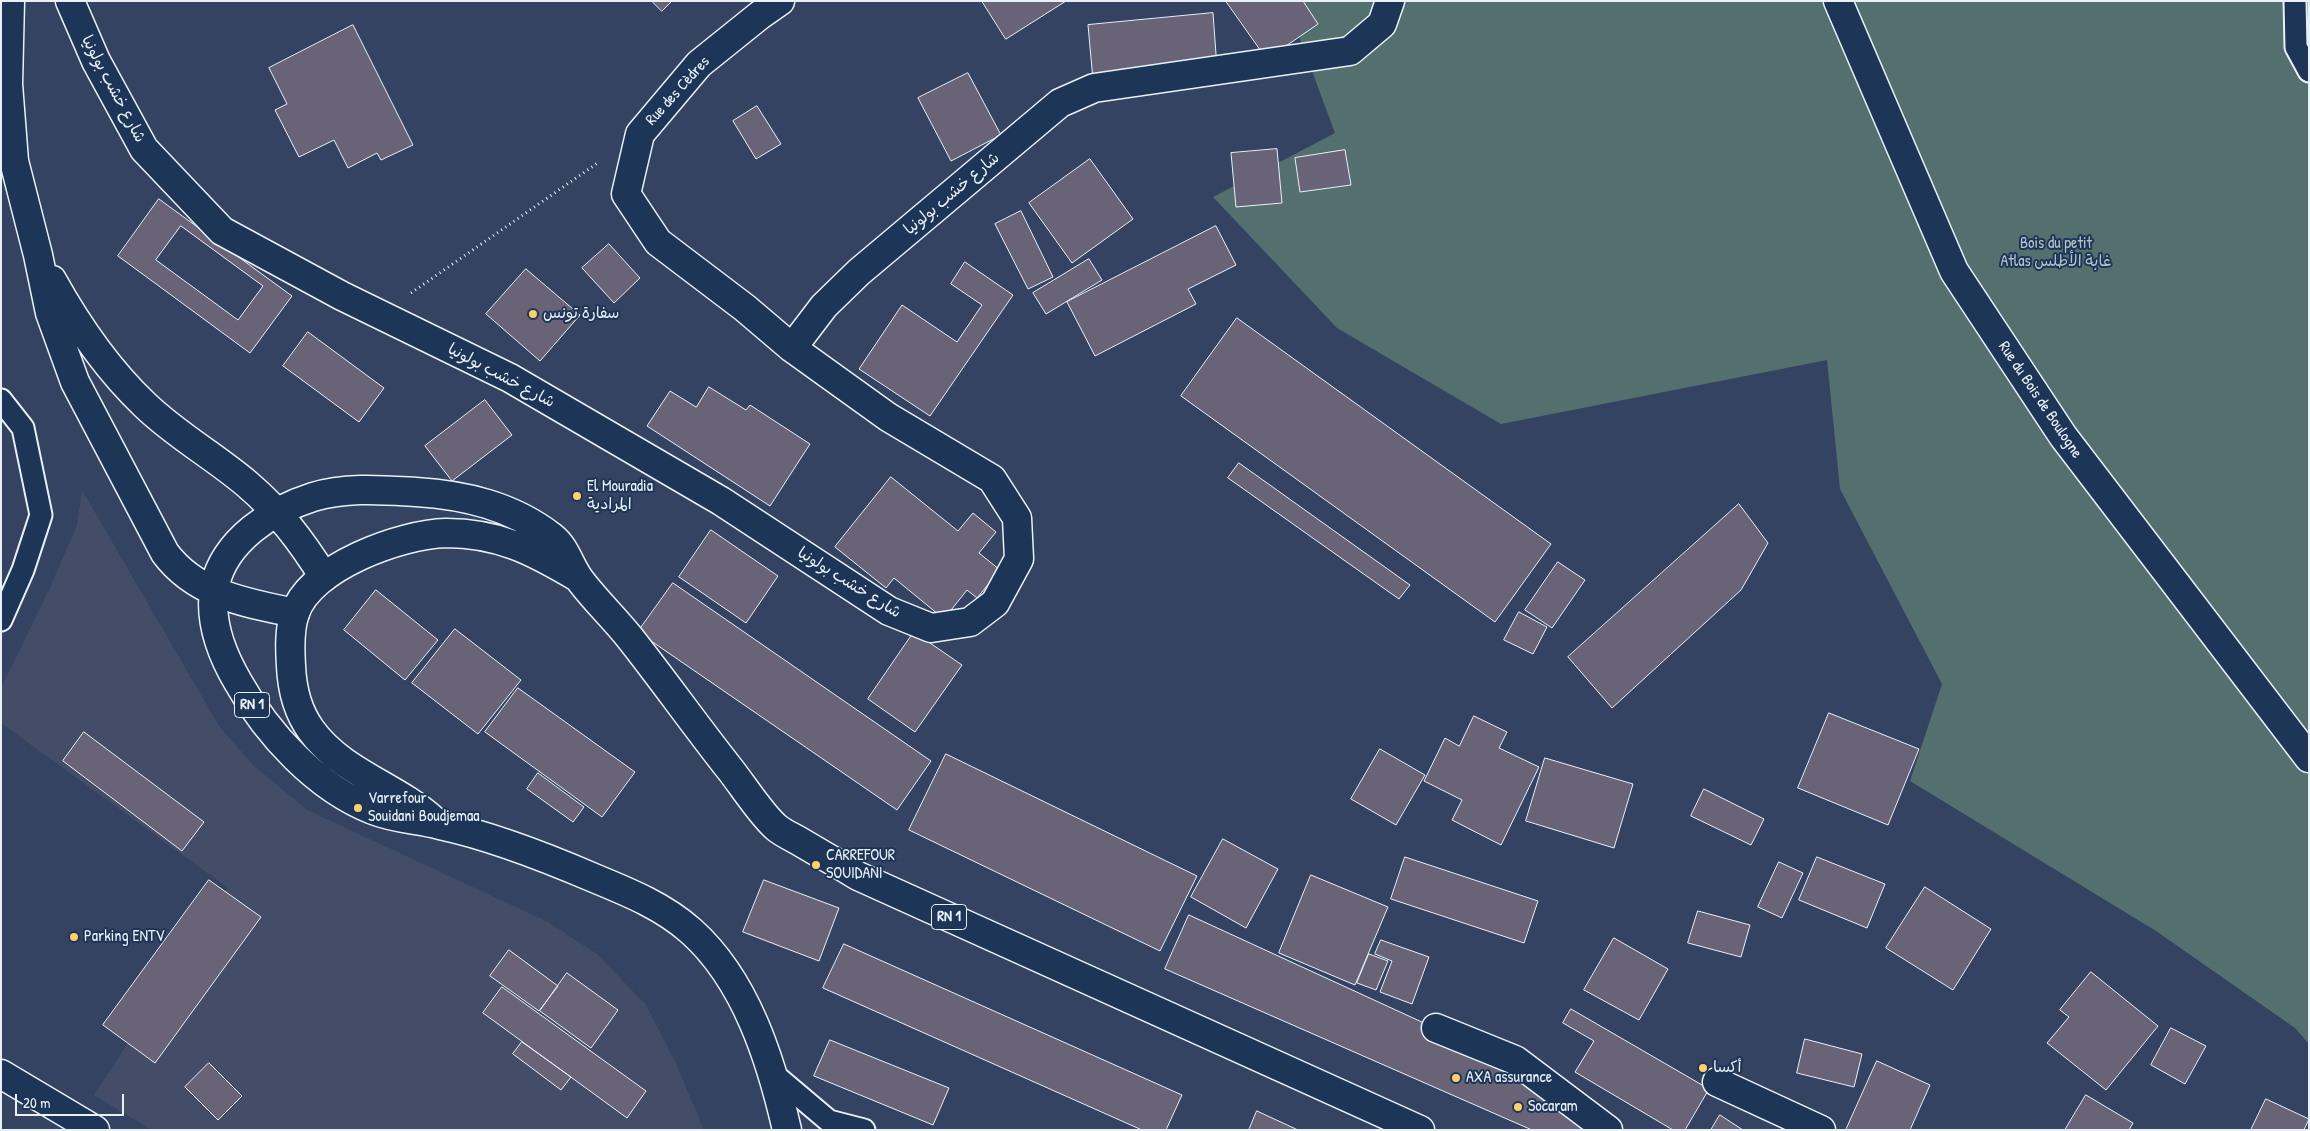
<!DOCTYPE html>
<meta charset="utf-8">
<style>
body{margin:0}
#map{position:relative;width:2310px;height:1131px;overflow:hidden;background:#344361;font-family:"Patrick Hand",sans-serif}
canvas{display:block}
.frame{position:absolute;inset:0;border:2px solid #e8f1f8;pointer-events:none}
.scale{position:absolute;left:15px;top:1094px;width:109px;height:22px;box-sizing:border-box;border:2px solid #e8f1f8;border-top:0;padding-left:6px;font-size:15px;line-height:18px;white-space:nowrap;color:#e8f1f8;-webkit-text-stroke:4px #1d3557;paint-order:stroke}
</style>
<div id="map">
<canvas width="2310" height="1131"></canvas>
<div class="frame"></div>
<div class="scale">20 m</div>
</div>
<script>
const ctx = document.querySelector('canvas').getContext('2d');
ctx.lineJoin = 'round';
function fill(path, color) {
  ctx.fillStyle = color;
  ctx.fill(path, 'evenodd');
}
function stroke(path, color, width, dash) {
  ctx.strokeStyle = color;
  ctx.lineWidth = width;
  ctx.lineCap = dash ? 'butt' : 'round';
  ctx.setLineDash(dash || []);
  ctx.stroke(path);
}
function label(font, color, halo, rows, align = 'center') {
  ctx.font = font + ' "Patrick Hand","Playpen Sans Arabic",sans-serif';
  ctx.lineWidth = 4;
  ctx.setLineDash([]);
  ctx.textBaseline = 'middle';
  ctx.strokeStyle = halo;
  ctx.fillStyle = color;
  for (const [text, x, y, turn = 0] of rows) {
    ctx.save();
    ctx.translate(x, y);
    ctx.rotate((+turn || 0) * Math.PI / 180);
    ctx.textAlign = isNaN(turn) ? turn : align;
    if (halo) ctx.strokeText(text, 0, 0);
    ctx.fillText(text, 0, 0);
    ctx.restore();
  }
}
fill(new Path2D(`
 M82,490L219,726L254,766L307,810L548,922L597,954L646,1005L676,1064L704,1130H151L94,1095L228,888L1,723V688L49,590L77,525Z`), '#444d68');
fill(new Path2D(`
 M1286,1H2309V1044L2295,1028L2156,931L1910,781L1942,684L1840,489L1827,360L1501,424L1337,328L1213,197L1335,133Z`), '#54706e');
const building = new Path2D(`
 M652,1H672L662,11Z
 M982,1H1066L1006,39Z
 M1226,1H1303L1318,24L1267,59Z
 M1213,13L1217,68L1093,80L1088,25Z
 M353,25L413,145L381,160L377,153L348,168L334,140L299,157L275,110L287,104L269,68Z
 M968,73L1001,135L951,161L918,98Z
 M757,106L781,144L756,159L733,121Z
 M1277,149L1282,203L1236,207L1231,153Z
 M1345,150L1351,185L1300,192L1295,158Z
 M1090,159L1133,219L1072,263L1029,203Z
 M159,199L292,296L250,353L118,256Z
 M1021,211L1053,277L1028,289L995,224Z
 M181,226L263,286L238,320L156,260Z
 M1216,226L1236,265L1188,289L1196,304L1095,356L1067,302Z
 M609,244L640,278L614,303L582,268Z
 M1089,259L1102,280L1046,314L1033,293Z
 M965,262L1013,295L930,416L859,369L902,305L957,342L982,305L951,284Z
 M526,269L580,315L540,361L486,314Z
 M1237,318L1551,544L1495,622L1181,396Z
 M308,332L384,388L359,422L283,366Z
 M709,387L746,410L750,405L810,444L770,506L647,426L670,391L696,407Z
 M485,400L512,435L452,481L425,446Z
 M1239,463L1410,585L1399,599L1228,478Z
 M891,477L958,531L973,513L996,532L979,553L1000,570L977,598L967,590L944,619L894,578L886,588L835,547Z
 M1739,504L1768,543L1741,590L1612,708L1568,657Z
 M711,530L778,576L746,623L679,577Z
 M1558,562L1585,580L1552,628L1525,610Z
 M673,583L931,761L897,810L638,632Z
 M376,590L438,640L405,680L344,630Z
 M1519,612L1547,627L1533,654L1504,640Z
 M455,629L521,680L478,734L412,683Z
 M914,632L962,665L915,732L868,699Z
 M518,688L635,772L602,817L485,732Z
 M1829,713L1919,749L1888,825L1798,788Z
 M1474,716L1507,732L1499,748L1539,767L1501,845L1452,820L1462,800L1424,781L1445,738L1459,746Z
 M84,732L204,822L182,851L63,761Z
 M1380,749L1425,775L1396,825L1351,799Z
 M946,754L1197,876L1160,951L909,830Z
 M1545,758L1633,784L1614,848L1526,821Z
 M538,773L584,807L573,822L527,789Z
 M1704,789L1764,819L1751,845L1691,816Z
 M1223,839L1278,869L1246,928L1191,897Z
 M1405,857L1538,901L1524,943L1391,899Z
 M1817,857L1885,884L1867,928L1799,900Z
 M1779,862L1803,873L1782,918L1758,907Z
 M1311,875L1388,907L1355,985L1279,953Z
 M209,880L261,917L155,1063L103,1025Z
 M764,880L839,908L819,961L743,932Z
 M1925,887L1991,929L1953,990L1886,948Z
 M1698,911L1750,925L1741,957L1688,943Z
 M1189,915L1461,1040L1591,1130H1532L1165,969Z
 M1614,938L1668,969L1639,1020L1584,990Z
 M1381,940L1429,957L1412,1004L1380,992L1392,961L1375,954Z
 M844,944L1182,1095L1166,1130H1142L823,988Z
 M509,950L558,986L539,1011L490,976Z
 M1369,954L1388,961L1376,990L1357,983Z
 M2091,972L2158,1026L2106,1090L2047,1043L2069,1017L2060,1010Z
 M567,973L618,1010L591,1048L540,1011Z
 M502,987L646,1091L627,1118L483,1013Z
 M1571,1009L1709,1089L1685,1130H1673L1575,1072L1594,1041L1563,1023Z
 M2171,1028L2206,1046L2185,1084L2151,1065Z
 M1805,1039L1862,1054L1854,1087L1797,1073Z
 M830,1040L949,1088L933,1125L814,1076Z
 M522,1042L571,1077L561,1090L513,1054Z
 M1877,1061L1930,1085L1910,1130H1846Z
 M209,1063L242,1096L218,1120L185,1087Z
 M2086,1095L2133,1123L2129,1130H2065Z
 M2266,1099L2309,1119L2304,1130H2251Z
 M1257,1111L1298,1130H1249Z
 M1720,1115L1743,1130H1711Z`);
fill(building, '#686377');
stroke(building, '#e8f1f8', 1);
const service = new Path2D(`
 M2295,1L2296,47L2309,71
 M1,400L23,428L41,515L23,570L1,620
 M771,1072L829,1121L864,1130`);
const minor = new Path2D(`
 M70,1L96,61L144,149L222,231L342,296L510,378L721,501L889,611L931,628L970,622L995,603L1019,559L1017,518L992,479L888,417L792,348L745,308L658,242L626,194L640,134L699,64L760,15L780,1
 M792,348L824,306L859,272L1060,103L1094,88L1350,51L1382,24L1390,1
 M1436,1028L1515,1060L1608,1130
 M1717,1082L1821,1130`);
const tertiary = new Path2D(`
 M1838,1L1954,271L2063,436L2309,758`);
const secondary = new Path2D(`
 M10,1L8,84L14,161L38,255L50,313L75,382L165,553C196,595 247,603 295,613
 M52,280C77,325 107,369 145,405C176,435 214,456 247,484C279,511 302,542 324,577
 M1,1074L95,1130`);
const primary = new Path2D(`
 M433,820C396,786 342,773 311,730C298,712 292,689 291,666C290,650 289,629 295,613C310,567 401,534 446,533C499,533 533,551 577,577
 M787,1130C771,1060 746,980 691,931C663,906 628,892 594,878C545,857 492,836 440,825C418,819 395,819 373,810C317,788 267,734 238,682C221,653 208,619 215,585C225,540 272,510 313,497C347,487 381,490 416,492C465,495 512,506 552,537C566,548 569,565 580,580C595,600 614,618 630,638C664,681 695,725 729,768C742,784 762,816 777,828C783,833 792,837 799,841C819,853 839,864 858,876L1420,1130`);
stroke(service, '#e8f1f8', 25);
stroke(minor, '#e8f1f8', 31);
stroke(tertiary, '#e8f1f8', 31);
stroke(secondary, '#e8f1f8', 31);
stroke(primary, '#e8f1f8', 31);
stroke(new Path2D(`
 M411,293L599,162`), '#e8f1f8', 3, [1, 4]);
stroke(service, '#1d3557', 21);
stroke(minor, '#1d3557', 28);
stroke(tertiary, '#1d3557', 28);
stroke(secondary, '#1d3557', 28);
stroke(primary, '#1d3557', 28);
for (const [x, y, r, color] of [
 [533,314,5,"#ffd166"],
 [577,496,5,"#ffd166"],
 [358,808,5,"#ffd166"],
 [816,865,5,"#ffd166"],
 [74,937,5,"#ffd166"],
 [1703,1068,5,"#ffd166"],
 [1456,1078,5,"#ffd166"],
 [1518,1107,5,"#ffd166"]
]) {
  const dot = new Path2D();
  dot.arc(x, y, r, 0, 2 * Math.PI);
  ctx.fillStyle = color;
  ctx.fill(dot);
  stroke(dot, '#1d3557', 2);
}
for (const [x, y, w] of [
 [252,705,35],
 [949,917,35]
]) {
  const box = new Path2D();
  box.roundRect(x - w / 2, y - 12.5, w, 25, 4);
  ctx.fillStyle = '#1d3557';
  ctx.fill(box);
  stroke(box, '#e8f1f8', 1);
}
label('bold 15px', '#e8f1f8', null, [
 ["RN 1",252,705],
 ["RN 1",949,917]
]);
label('16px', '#e8f1f8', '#1d3557', [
 ["شارع خشب بولونيا",113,89,62],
 ["Rue des Cèdres",678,91,-48],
 ["شارع خشب بولونيا",952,194,-40],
 ["شارع خشب بولونيا",501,376,28],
 ["Rue du Bois de Boulogne",2040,400,56],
 ["شارع خشب بولونيا",849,583,32]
]);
label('16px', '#b4c4c8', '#1d3557', [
 ["Bois du petit",2056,244],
 ["Atlas غابة الأطلس",2056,262]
]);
label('16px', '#e8f1f8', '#1d3557', [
 ["سفارة تونس",543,314],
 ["El Mouradia",587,487],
 ["المرادية",587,505],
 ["Varrefour",368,799],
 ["Souidani Boudjemaa",368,817],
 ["CARREFOUR",826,856],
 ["SOUIDANI",826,874],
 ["Parking ENTV",84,937],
 ["أكسا",1713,1068],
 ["AXA assurance",1466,1078],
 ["Socaram",1528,1107]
], 'left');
</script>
